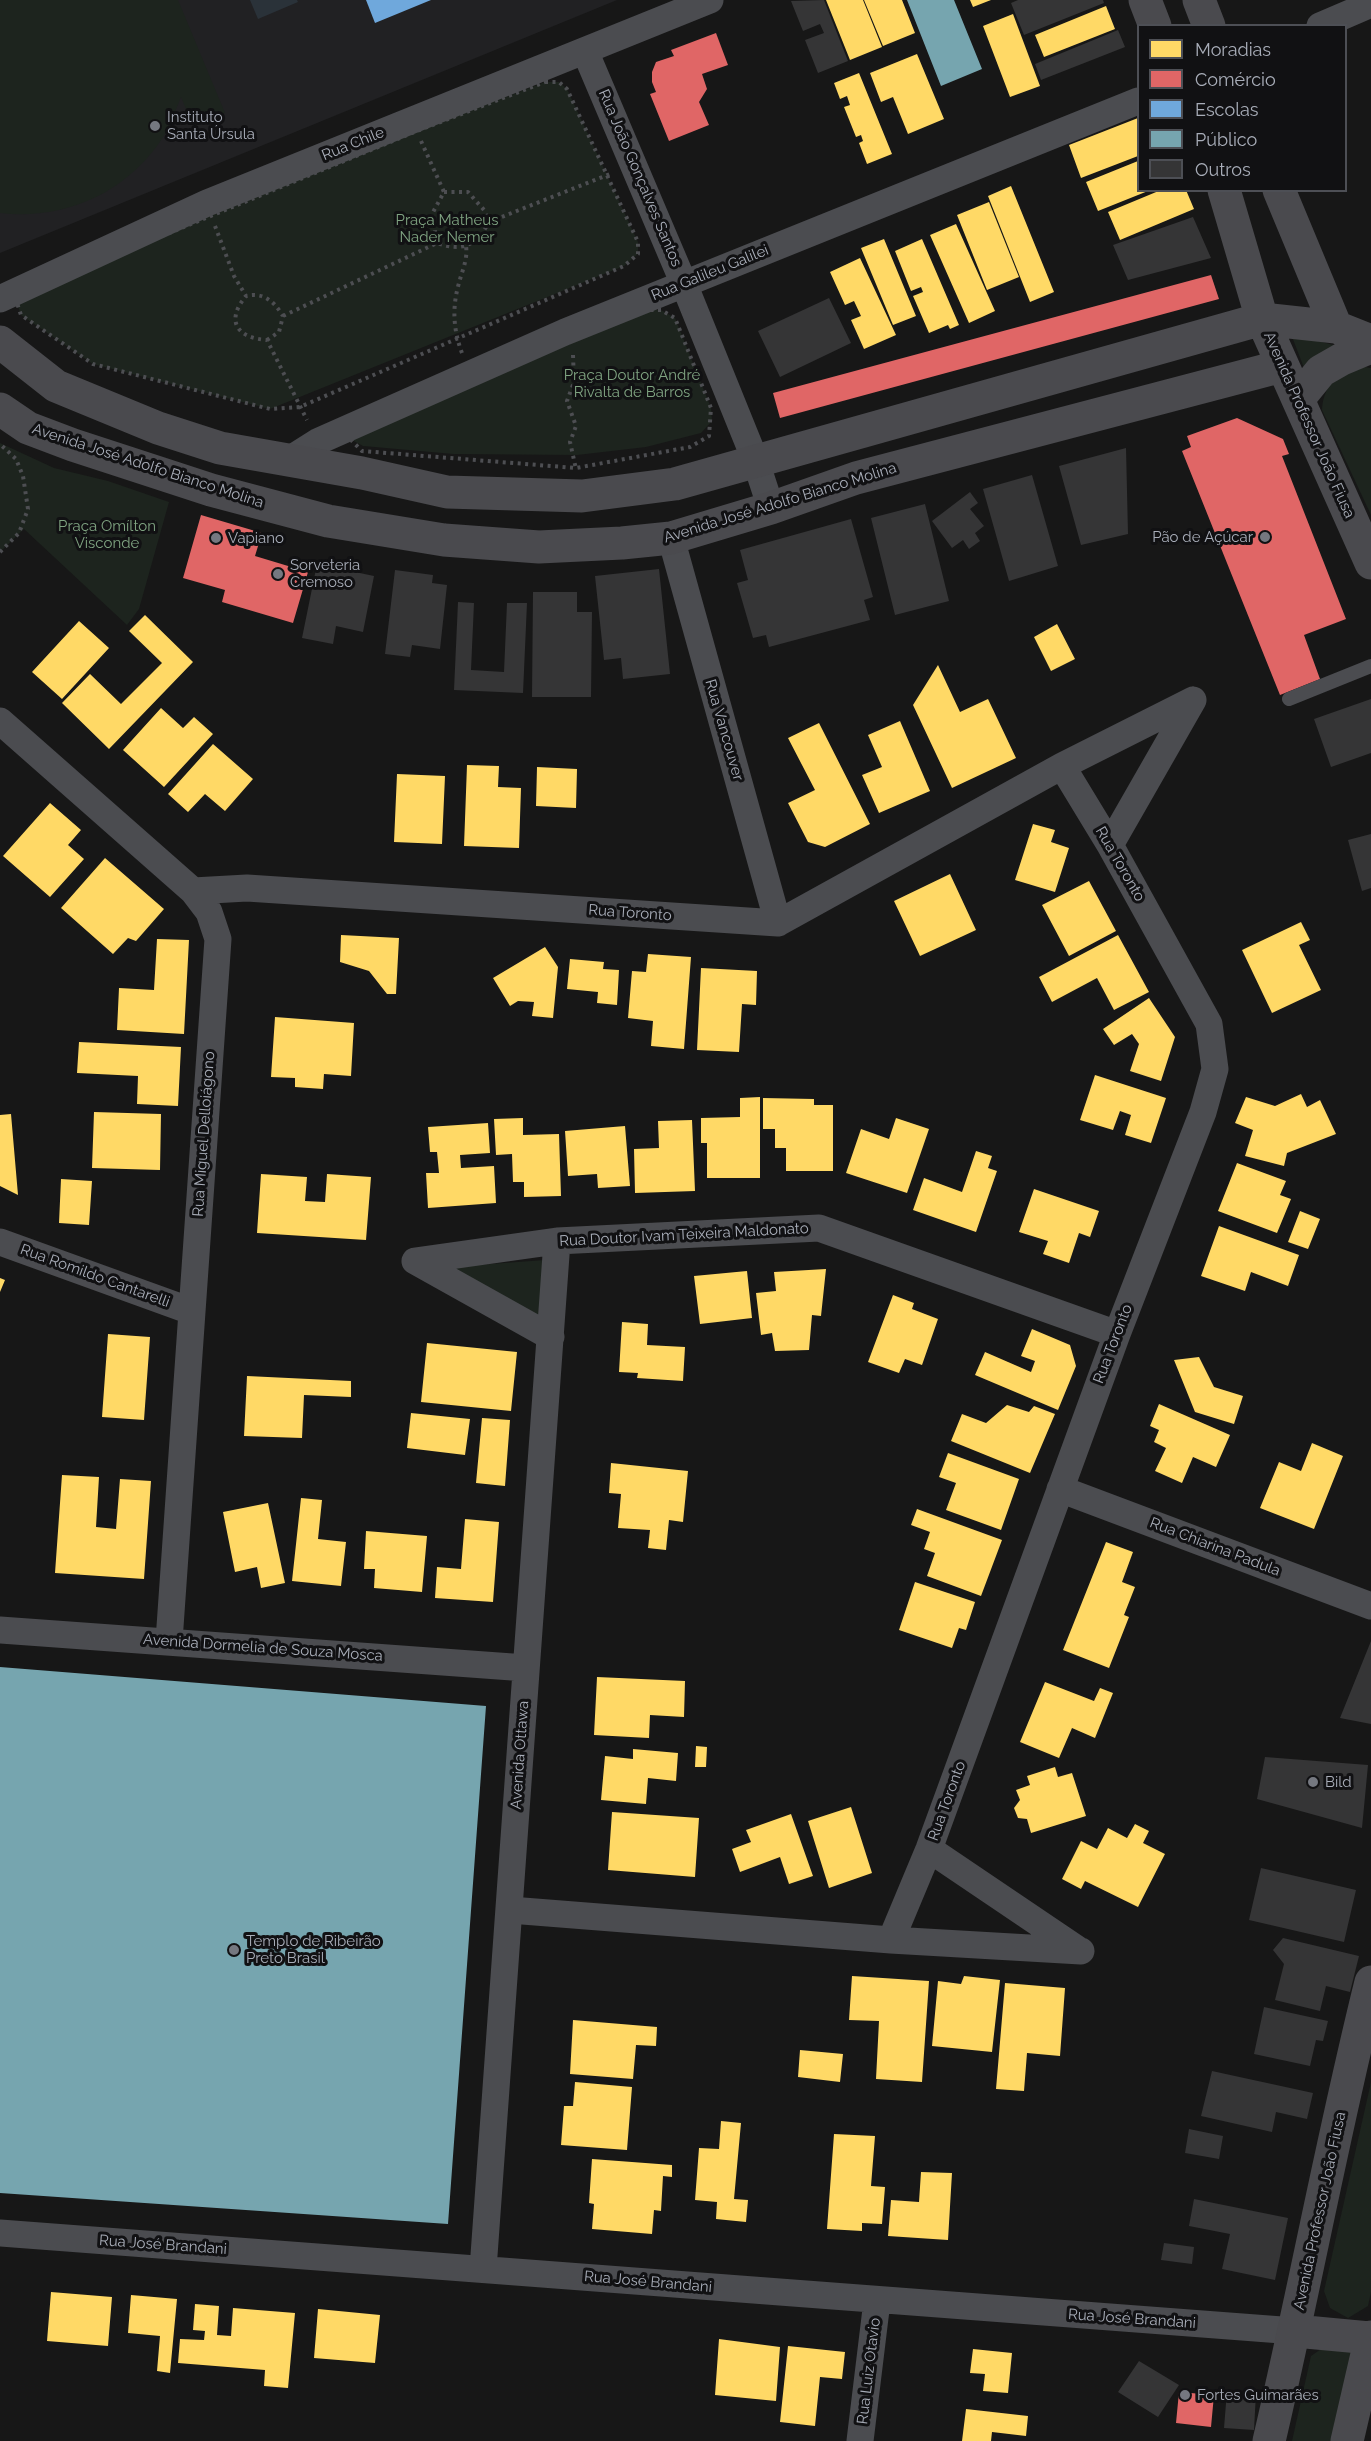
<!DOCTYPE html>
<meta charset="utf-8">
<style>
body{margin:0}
#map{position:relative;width:1371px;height:2441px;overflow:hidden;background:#171717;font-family:Raleway,sans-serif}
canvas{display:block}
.legend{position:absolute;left:1137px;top:24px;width:210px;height:168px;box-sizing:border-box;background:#111113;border:2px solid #4d4f55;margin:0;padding:8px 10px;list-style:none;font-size:18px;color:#a8adb8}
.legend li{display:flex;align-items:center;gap:12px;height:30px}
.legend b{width:30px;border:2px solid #4d4f55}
</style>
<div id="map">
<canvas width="1371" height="2441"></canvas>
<ul class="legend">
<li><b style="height:16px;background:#ffd966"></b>Moradias</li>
<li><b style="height:16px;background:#e06666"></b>Comércio</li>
<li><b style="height:16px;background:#6fa8dc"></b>Escolas</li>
<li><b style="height:16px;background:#76a5af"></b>Público</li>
<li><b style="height:16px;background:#353536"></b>Outros</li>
</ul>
</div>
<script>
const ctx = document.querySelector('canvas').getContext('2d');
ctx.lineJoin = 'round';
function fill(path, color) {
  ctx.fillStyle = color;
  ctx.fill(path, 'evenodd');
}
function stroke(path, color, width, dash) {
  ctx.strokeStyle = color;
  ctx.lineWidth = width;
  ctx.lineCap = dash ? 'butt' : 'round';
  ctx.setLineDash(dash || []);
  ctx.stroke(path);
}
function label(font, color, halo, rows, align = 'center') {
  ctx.font = font + ' Raleway,sans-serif';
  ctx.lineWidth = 6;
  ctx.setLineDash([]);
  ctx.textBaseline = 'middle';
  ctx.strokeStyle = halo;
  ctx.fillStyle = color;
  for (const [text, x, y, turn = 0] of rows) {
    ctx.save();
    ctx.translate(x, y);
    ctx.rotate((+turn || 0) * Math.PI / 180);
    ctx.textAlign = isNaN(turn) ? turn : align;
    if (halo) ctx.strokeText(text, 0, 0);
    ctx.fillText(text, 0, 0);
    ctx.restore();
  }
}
fill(new Path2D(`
 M0,0H617L0,253Z`), '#212123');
fill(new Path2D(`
 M0,0H178L225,113L193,126L181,97C174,114 168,132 157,146C120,196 61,220 0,213Z
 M545,82H559L567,89L638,242V254L624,266L270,409L93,364L21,315L17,303L26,292L417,131Z
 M643,310H661L675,318L711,408L712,421L701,433L646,447L577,455L454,454L363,446L350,439Z
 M1291,334L1337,346L1304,368Z
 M1360,366L1371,368V515L1322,410C1324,382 1337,379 1360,366Z
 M0,443L54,468L108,481L169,502L139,609L127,625L24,529L0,552Z
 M545,1260L540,1317L450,1267Z
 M1371,2082V2292L1368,2306L1348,2318L1330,2308L1324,2291Z
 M1327,2345L1355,2352L1340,2441H1292L1311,2356Z`), '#1d241e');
fill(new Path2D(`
 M250,0H297L298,2L258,19Z`), '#2a3239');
fill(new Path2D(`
 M826,0H863L882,47L850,60Z
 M864,0H902L915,33L883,46Z
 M970,0H991L973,7Z
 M1106,6L1115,29L1044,57L1035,35Z
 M1013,14L1040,86L1010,97L983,26Z
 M917,54L944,119L908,134L893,97L881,102L870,73Z
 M859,73L892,154L867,164L859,143L863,141L861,135L856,137L844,107L850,105L847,96L840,99L834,83Z
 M1138,118V156L1081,178L1069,145Z
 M1138,161V190L1148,191L1098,211L1086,182Z
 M1011,186L1054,292L1030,302L988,196Z
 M1161,190H1186L1194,209L1120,240L1108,212Z
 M989,202L1019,277L987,290L957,215Z
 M956,224L995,311L969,323L930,235Z
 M884,239L916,316L893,325L861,248Z
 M922,239L959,325L950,329L948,325L929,333L913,296L923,292L921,287L911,291L895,251Z
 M860,258L896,335L864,349L851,320L861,316L854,301L845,305L830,272Z
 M145,615L193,662L109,749L62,703L90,674L121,704L162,663L129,631Z
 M79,621L109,648L62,699L32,672Z
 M1057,624L1075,659L1051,671L1034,637Z
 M938,665L960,712L988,699L1016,758L952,788L913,705Z
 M161,708L183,728L194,717L213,734L164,787L123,750Z
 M900,721L930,791L879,813L862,775L882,767L868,735Z
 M819,723L870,824L825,847L808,842L788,803L815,790L788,738Z
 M213,744L253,779L225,811L205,794L188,812L168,794Z
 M467,765L499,766L498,787L521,788L519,848L464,846Z
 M537,767L577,769L576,808L536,806Z
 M397,774L445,776L442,844L394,842Z
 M50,803L81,830L68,845L84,859L50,897L3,856Z
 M1033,824L1055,830L1051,842L1069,848L1055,892L1015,880Z
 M105,858L164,909L136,941L128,938L113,954L61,908Z
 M950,874L976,930L920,956L894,901Z
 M1089,881L1116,931L1069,956L1042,905Z
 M1301,922L1310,940L1299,945L1321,990L1272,1013L1242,950Z
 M341,935L399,938L396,994H387L369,971L340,962Z
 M1118,935L1149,992L1114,1010L1097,978L1052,1002L1039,977Z
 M157,939L189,940L184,1034L117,1030L119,988L154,990Z
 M545,947L558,967L553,1018L532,1016L534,1002L518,1001L510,1006L493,978Z
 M648,954L691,957L684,1049L651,1046L653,1021L628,1018L632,971L646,972Z
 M570,959L604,962L603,969L619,970L617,1005L597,1003L598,992L567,989Z
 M701,968L757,971L756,1005L742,1004L739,1052L697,1050Z
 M1149,998L1175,1037L1161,1081L1130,1071L1139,1044L1132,1034L1114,1045L1103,1029Z
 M275,1017L354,1023L351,1076L324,1074L323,1089L295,1087V1078L271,1077Z
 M79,1042L181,1047L178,1106L137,1104L138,1076L77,1073Z
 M1095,1075L1166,1098L1151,1143L1125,1135L1131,1115L1120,1111L1113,1130L1080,1120Z
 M1301,1094L1307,1107L1320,1100L1336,1134L1287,1153L1284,1166L1245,1156L1253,1130L1235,1123L1246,1097L1275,1106Z
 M760,1097V1178H707V1143H701V1118L740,1117V1098Z
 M763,1098L814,1099V1105H833V1171H786V1148H775V1129H763Z
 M94,1112L161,1114L160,1170L92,1168Z
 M11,1114L18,1195L0,1186V1115Z
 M523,1118V1135L559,1134L561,1196L524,1197V1182H513L512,1154L496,1155L494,1119Z
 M896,1118L929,1129L907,1193L846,1173L861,1129L889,1139Z
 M692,1120L695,1191L635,1193L634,1149L659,1148L658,1121Z
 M488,1123L490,1153L460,1155L461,1168L494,1166L496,1203L428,1208L426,1173H439L437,1152H430L428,1127Z
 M625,1126L630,1186L598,1188L597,1174L568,1176L565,1131Z
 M976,1151L992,1156L988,1168L997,1171L976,1232L913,1210L924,1178L962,1192Z
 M1237,1163L1286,1181L1280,1195L1291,1199L1277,1233L1218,1211Z
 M261,1174L307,1177L305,1201L325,1202L327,1174L371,1177L366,1240L257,1233Z
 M61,1179L92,1181L89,1225L59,1223Z
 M1034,1189L1099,1211L1090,1237L1079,1233L1069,1263L1043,1254L1048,1241L1019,1232Z
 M1300,1211L1320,1219L1308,1249L1288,1242Z
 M1219,1226L1299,1255L1288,1286L1251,1272L1245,1291L1201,1276Z
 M826,1269L821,1316L812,1315L809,1350L775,1351L772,1333L761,1335L756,1293L776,1291L774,1272Z
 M747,1271L752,1318L700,1324L694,1276Z
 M0,1278L5,1280L0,1292Z
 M893,1295L914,1303L912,1309L938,1319L922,1365L905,1359L899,1373L868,1362Z
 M622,1322L648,1324L647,1345L685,1347L683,1381L637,1378L638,1373L619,1372Z
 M1032,1329L1070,1345L1076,1366L1058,1410L975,1375L985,1352L1031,1372L1035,1361L1021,1356Z
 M108,1334L150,1337L144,1420L102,1417Z
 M427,1343L517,1352L511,1411L421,1402Z
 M1199,1357L1214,1387L1243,1396L1234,1424L1195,1412L1174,1360Z
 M247,1376L351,1381V1397L304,1395L302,1438L244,1436Z
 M1159,1404L1230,1435L1216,1467L1193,1457L1182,1483L1155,1471L1166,1448L1154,1442L1159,1430L1150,1426Z
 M1007,1405L1029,1412L1034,1406L1055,1414L1030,1473L951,1441L962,1414L986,1423Z
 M411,1413L470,1419L465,1455L407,1448Z
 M482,1418L510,1420L505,1486L476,1483Z
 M1312,1443L1343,1456L1314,1529L1260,1508L1279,1462L1301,1471Z
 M948,1453L1019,1479L1001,1530L946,1510L956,1483L939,1477Z
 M611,1463L688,1471L683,1522L669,1520L666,1550L648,1548L650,1530L618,1528L621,1494L609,1493Z
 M62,1475L99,1477L96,1527L116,1529L120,1479L151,1481L144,1579L55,1573Z
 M301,1498L322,1500L318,1539L346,1542L341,1586L292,1581Z
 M268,1503L285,1583L261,1588L257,1567L235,1572L223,1512Z
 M917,1509L1002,1540L981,1596L927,1576L935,1553L924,1549L930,1532L911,1525Z
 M465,1519L499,1522L493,1602L435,1598L437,1567L461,1569Z
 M366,1531L427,1536L422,1592L374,1588L375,1569H364Z
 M1106,1542L1133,1552L1122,1582L1135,1587L1124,1615L1129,1617L1109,1668L1063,1650Z
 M915,1582L975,1602L966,1630L959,1628L952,1648L899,1630Z
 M597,1677L685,1681L684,1717L650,1715L649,1738L594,1735Z
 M1045,1682L1094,1701L1100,1688L1113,1693L1095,1738L1072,1728L1059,1758L1020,1742Z
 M696,1746L707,1747L706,1767H695Z
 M633,1749L678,1753L676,1781L648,1778L646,1804L601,1800L605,1756L633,1759Z
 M1055,1767L1058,1777L1072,1773L1086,1816L1031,1833L1027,1819L1018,1818L1014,1808L1020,1800L1016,1790L1030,1785L1027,1776Z
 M851,1807L872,1873L829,1888L808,1821Z
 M612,1812L699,1818L695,1877L608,1870Z
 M791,1814L813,1876L789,1884L780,1857L740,1872L732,1849L751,1842L746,1830Z
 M1135,1824L1149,1831L1143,1843L1165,1854L1138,1907L1085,1881L1081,1889L1062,1879L1081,1841L1097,1849L1108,1828L1127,1838Z
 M852,1976L929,1981L922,2082L876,2079L879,2021L849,2020Z
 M964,1976L1000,1980L992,2052L932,2046L938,1981L961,1984Z
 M1005,1983L1065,1988L1060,2056L1027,2053L1024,2091L996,2089Z
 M573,2020L657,2027L656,2046L636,2045L633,2079L570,2074Z
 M800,2050L843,2054L840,2082L798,2077Z
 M575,2082L632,2087L627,2150L561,2145L564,2106H573Z
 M721,2121L741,2123L734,2199L748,2200L746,2222L716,2219L717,2202L695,2200L699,2148L719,2149Z
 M834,2134L875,2136L871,2186L885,2187L882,2224L862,2223V2231L827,2229Z
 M592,2159L672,2165V2177L663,2176L661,2211L654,2210L652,2234L592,2229L594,2204L589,2203Z
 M921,2172L952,2173L948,2240L888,2236L891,2200L919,2202Z
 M51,2292L112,2297L108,2346L47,2341Z
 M131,2295L177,2299L170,2373L157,2371L160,2336L128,2333Z
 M195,2304L219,2306L217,2335L231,2336L233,2308L295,2313L288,2388L264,2386L265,2370L178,2363L180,2339L204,2340L205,2331L193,2330Z
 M318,2309L380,2315L375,2363L314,2358Z
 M719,2339L780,2347L776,2401L715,2395Z
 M788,2346L845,2352L842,2379L820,2377L815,2426L780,2422Z
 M973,2349L1012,2353L1008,2393L983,2391L985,2374L970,2373Z
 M966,2409L1028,2416L1026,2436L992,2432L991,2441H962Z`), '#ffd966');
fill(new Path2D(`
 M716,33L728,65L702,74L707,89L699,102L709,125L669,141L650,94L656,92L652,82V72L656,62L674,56L671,50Z
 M1211,275L1219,299L780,418L773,393Z
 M1237,418L1283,439L1289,454L1282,456L1346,619L1304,635L1320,679L1280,695L1182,451L1191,447L1187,436Z
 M201,515L262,533L255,556L308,572L293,623L222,602L225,590L183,578Z
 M1179,2392L1214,2395L1211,2427L1176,2423Z`), '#e06666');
fill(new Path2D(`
 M366,0H431L375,23Z`), '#6fa8dc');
fill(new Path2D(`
 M907,0H954L982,69L941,86Z
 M0,1667L486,1706L448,2224L0,2193Z`), '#76a5af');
fill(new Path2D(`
 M824,0L848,61L818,73L805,40L824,33L820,24L803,31L791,1Z
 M1018,0H1103L1104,3L1024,35L1011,3Z
 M1118,30L1125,47L1041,80L1035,64Z
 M1193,217L1211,258L1128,280L1113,245Z
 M829,298L851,343L780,377L758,331Z
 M1126,448L1128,534L1081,545L1059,466Z
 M1032,475L1058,566L1009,581L983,489Z
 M970,492L978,503L970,509L984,526L975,533L980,541L969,549L963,540L952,548L932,521Z
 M925,504L949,601L895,615L871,518Z
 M851,519L873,597L864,600L870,620L769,647L766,635L753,638L737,583L748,580L740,550Z
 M317,564L374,576L363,632L336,626L333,644L302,638Z
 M659,569L670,674L623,679L621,658L604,660L595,576Z
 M395,570L433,575L432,583L447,585L440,649L412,645L410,657L385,654Z
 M533,592H577V612H592L591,697H532Z
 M458,602L474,603L471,670L504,672L507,603H527L523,693L454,690Z
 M1371,699V753L1331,767L1314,719Z
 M1371,834V888L1362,891L1348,840Z
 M1371,1641V1724L1340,1718Z
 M1265,1757L1368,1765L1362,1828L1257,1799Z
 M1261,1868L1356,1890L1344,1942L1249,1920Z
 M1283,1938L1359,1956L1350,1992L1326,1986L1320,2011L1275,2000L1284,1964L1273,1950Z
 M1264,2007L1328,2021L1323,2041L1316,2040L1310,2066L1254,2054Z
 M1212,2071L1313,2093L1307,2119L1276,2112L1272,2132L1201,2116Z
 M1189,2129L1223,2136L1219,2159L1185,2153Z
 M1194,2199L1288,2218L1275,2280L1222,2269L1230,2234L1189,2226Z
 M1164,2243L1194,2247L1192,2264L1161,2260Z
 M1139,2361L1179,2385L1158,2417L1118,2392Z
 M1227,2391L1256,2393L1254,2430L1224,2428Z`), '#353536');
stroke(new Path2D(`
 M545,82H559L567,89L638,242V254L624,266L300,407L270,409L93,364L21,315L17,303L26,292L417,131Z
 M421,141L444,192L432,214L437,243
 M444,192H468L484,210L489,222
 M215,226L234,276L246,296
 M643,310H661L675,318L711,408L709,436L690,447L576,468L362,451L350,439L352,429Z
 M283,316L437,243C462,252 476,246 489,222L610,174
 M267,340L279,332L283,316C274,301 263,292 246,296C225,321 237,338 267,340L307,420
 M462,353C453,329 452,307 459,283C462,271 468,259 466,246
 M573,355L574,382L567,401L576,426L570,442L576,469
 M0,552L19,533L28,509L23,476L16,459L1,445`), '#4d4e52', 4, [3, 4.5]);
stroke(new Path2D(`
 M1289,699L1371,666`), '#4b4c50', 14);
stroke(new Path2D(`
 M1320,26L1371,4
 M585,51L684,284L756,462L771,508
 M0,299L207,203L710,0
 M289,460L319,441L565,332L1138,101
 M671,538L778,923
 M0,721L193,891L209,912L218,939L169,1641
 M1110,845L1193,700
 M193,891L247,888L778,923L1062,766L1193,700
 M0,1242L191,1311
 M415,1261L557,1241L819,1228L1117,1334
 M415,1261L551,1337
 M1060,1489L1371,1606
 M0,1630L526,1668
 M929,1849L1080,1951
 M510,1910L891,1940L1081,1951
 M891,1940L929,1849L1117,1334L1203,1112L1215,1069L1209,1024L1110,845L1062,766
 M0,2233L1295,2331
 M483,2269L557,1241
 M860,2441L877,2301`), '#4b4c50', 27);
stroke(new Path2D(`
 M1145,0L1155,26
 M1199,0L1209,26
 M1224,190L1262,319L1371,563
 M1279,190L1336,327
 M0,342L56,386L158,428L220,448L362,473L447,492L582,496L675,484L1262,319L1336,327L1371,341
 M1299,398L1321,371L1342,359L1371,347
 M0,409L28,428L73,445L211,490L328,521L444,540L539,547L622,543L671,538L771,508L856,478L1282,366
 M1295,2331L1371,2338
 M1269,2441C1305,2288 1333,2134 1371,1982
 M1347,2441L1371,2337`), '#4a4a4e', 33);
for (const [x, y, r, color] of [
 [155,126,6,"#757880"],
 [1265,537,6,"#757880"],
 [216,538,6,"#757880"],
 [278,574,6,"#757880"],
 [1313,1782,6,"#757880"],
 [234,1950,6,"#757880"],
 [1185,2395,6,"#757880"]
]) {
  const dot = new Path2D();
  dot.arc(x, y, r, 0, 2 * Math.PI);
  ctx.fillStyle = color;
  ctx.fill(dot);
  stroke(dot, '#111113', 2);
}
label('15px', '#a8adb8', '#111113', [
 ["Instituto",167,117],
 ["Santa Úrsula",167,134],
 ["Pão de Açúcar",1253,537,"right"],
 ["Vapiano",228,538],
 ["Sorveteria",290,565],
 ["Cremoso",290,582],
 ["Bild",1325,1782],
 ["Templo de Ribeirão",246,1941],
 ["Preto Brasil",246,1958],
 ["Fortes Guimarães",1197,2395]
], 'left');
label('15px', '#a8adb8', '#111113', [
 ["Rua Chile",353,144,-22],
 ["Rua João Gonçalves Santos",640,178,67],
 ["Rua Galileu Galilei",710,273,-22],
 ["Avenida Professor João Fiusa",1309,425,66],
 ["Avenida José Adolfo Bianco Molina",148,466,18],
 ["Avenida José Adolfo Bianco Molina",780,503,-17],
 ["Rua Vancouver",724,730,74],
 ["Rua Toronto",1120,864,60],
 ["Rua Toronto",630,913,4],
 ["Rua Miguel Delloiágono",204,1134,-86],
 ["Rua Doutor Ivam Teixeira Maldonato",684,1235,-3],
 ["Rua Romildo Cantarelli",95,1276,20],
 ["Rua Toronto",1113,1344,-69],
 ["Rua Chiarina Padula",1215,1547,21],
 ["Avenida Dormelia de Souza Mosca",263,1648,4],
 ["Avenida Ottawa",520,1755,-86],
 ["Rua Toronto",947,1801,-70],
 ["Avenida Professor João Fiusa",1320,2211,-78],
 ["Rua José Brandani",163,2245,4],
 ["Rua José Brandani",648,2282,5],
 ["Rua José Brandani",1132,2319,4],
 ["Rua Luiz Otavio",869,2371,-83]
]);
label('15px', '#7fa381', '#111113', [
 ["Praça Matheus",447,220],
 ["Nader Nemer",447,237],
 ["Praça Doutor André",632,375],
 ["Rivalta de Barros",632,392],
 ["Praça Omílton",107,526],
 ["Visconde",107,543]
]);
</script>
